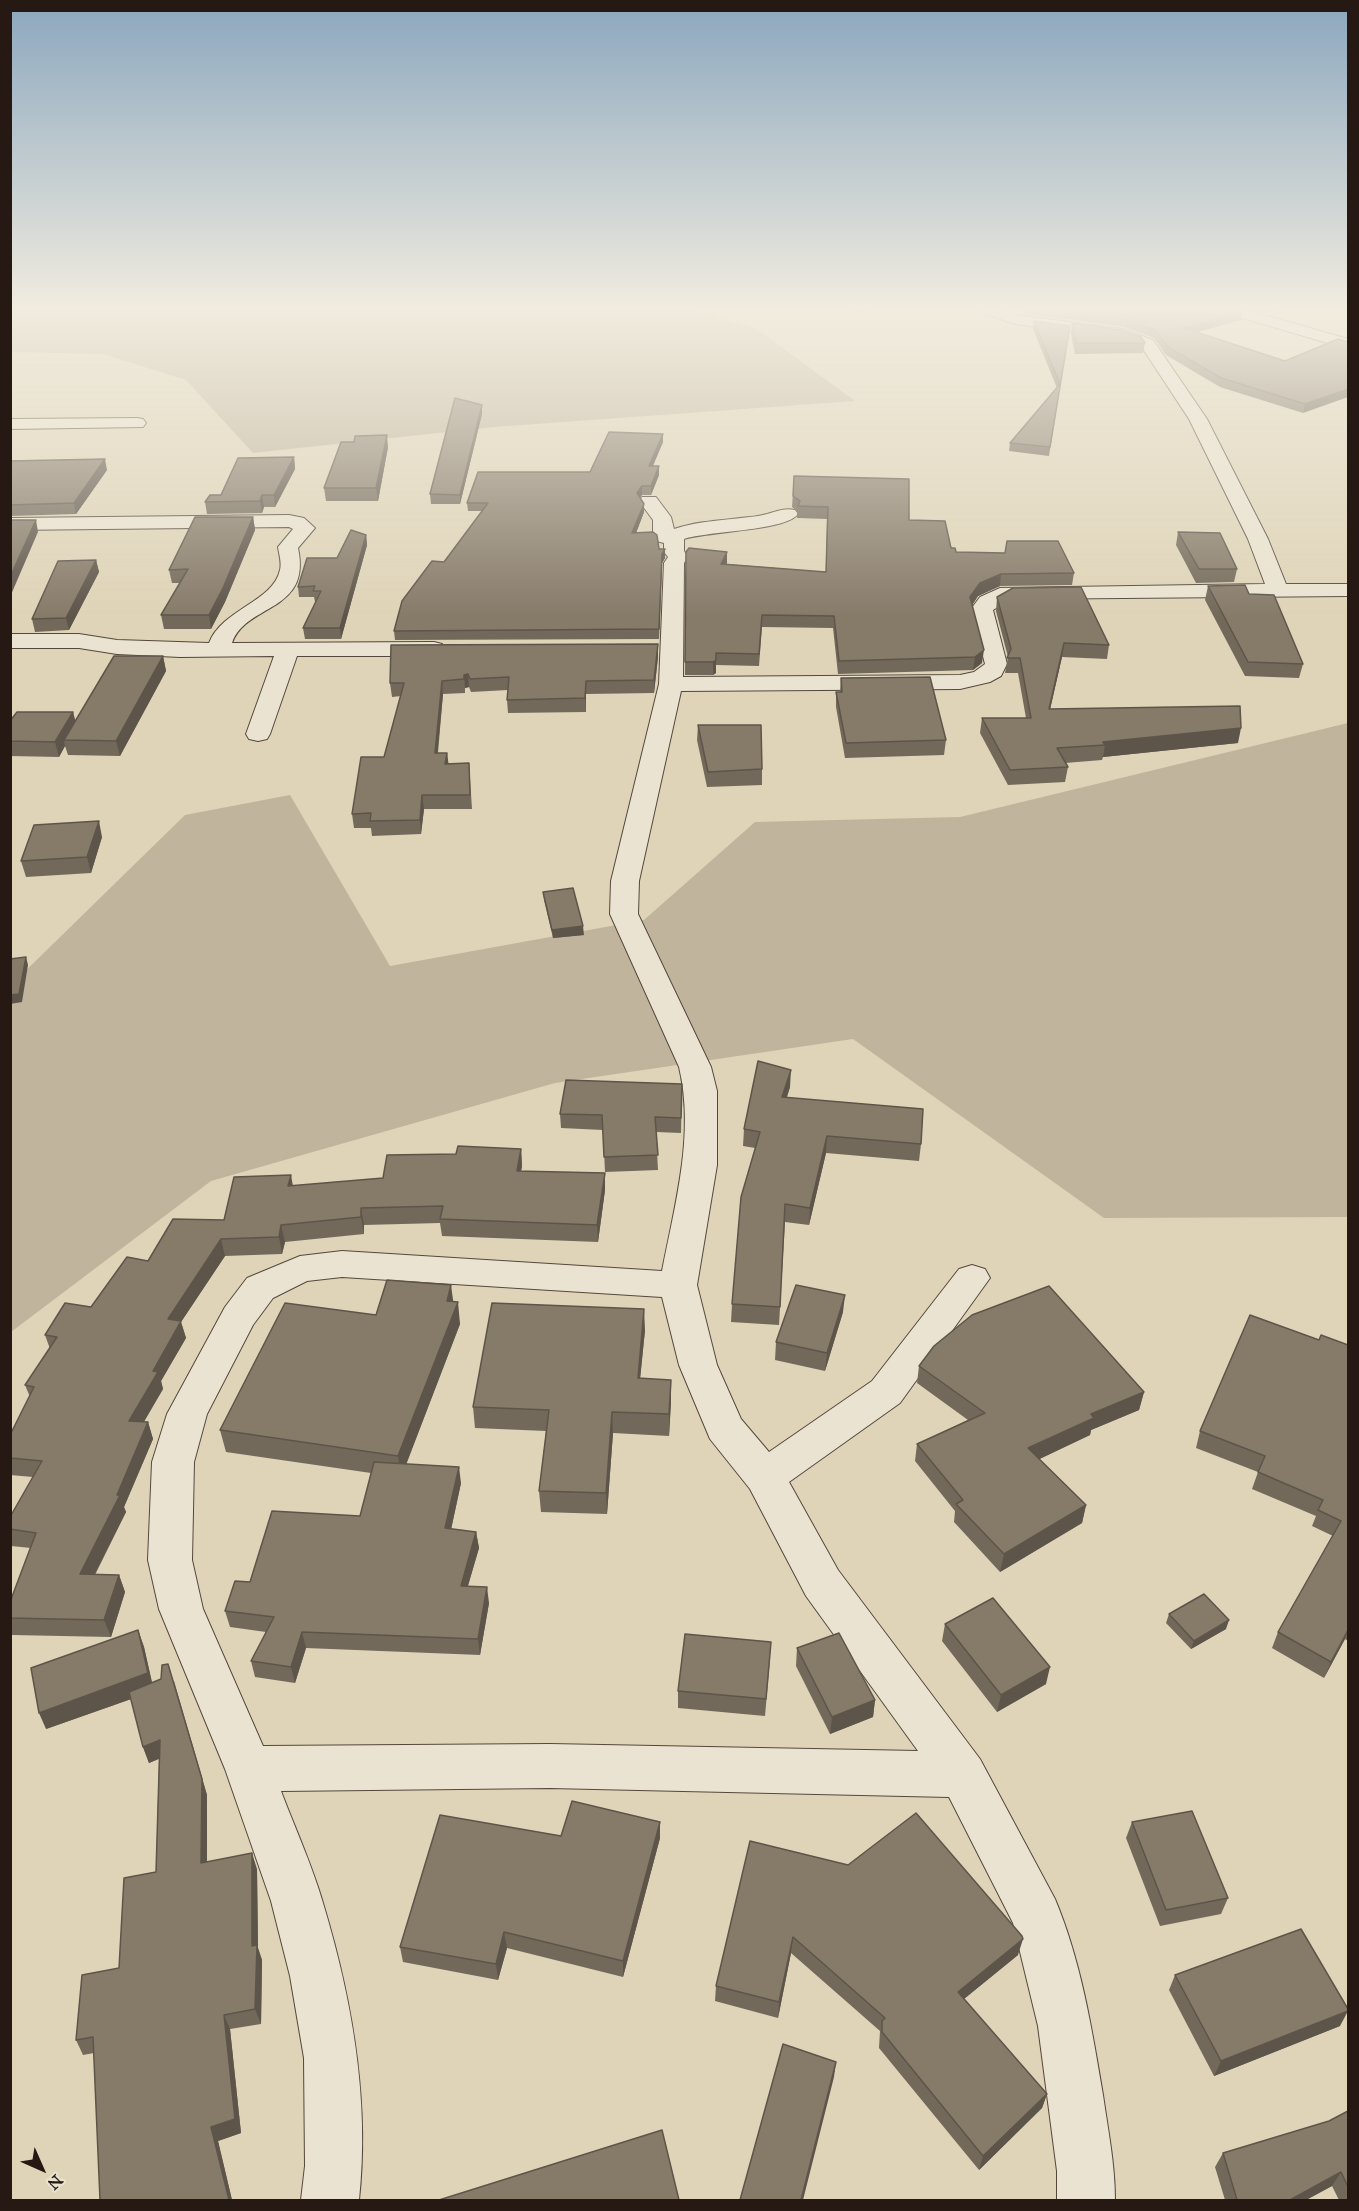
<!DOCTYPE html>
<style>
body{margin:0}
#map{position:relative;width:1359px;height:2211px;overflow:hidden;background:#dfd4b8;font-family:"IM FELL Great Primer",serif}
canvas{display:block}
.frame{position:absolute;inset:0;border:12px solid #261913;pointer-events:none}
.north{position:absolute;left:12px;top:2139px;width:60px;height:60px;-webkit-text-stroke:4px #eae3d1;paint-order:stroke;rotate:135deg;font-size:16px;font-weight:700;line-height:24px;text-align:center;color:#261913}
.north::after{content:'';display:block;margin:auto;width:21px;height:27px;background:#261913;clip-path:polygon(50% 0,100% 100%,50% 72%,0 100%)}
</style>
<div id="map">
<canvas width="1359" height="2211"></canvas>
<div class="frame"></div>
<div class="north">N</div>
</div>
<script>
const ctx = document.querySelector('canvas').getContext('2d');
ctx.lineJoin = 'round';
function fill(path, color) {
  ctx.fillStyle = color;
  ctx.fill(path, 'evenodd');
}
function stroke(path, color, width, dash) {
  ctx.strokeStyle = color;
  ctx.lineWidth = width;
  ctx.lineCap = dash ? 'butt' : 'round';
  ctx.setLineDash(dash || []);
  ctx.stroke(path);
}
fill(new Path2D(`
 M11,307H686L757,329L855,401L494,427L253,453L186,380L103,354L11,352Z
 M1348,723V1217L1104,1218L853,1039L555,1083L211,1181L11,1332V985L185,815L290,795L390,966L644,920L755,822L960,817Z`), '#c0b49c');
const minor = new Path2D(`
 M972,307H995L1017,315L1123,329L1153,340L1207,419L1268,539L1286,584H1348V596L1011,599L993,610L1007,664L1001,676L990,682L960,689L681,691L639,881L638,914L711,1067L717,1091V1165L697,1285L717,1365L741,1419L769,1452L872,1381L959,1269L972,1265L985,1269L990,1278L900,1403L789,1482L838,1570L980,1759L1055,1899C1081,1961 1092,2029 1103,2095C1108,2130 1115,2164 1115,2200H1057V2171L1038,2026L1013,1923L949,1797L550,1788L281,1791C295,1828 312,1865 323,1903C352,1999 370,2100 359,2200H301L305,2166L304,2058L290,1976L271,1901L225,1769L159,1609L148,1560L152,1462L167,1414L225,1307L247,1278L300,1256L342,1251L662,1271C675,1204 695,1134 679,1067L610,914L611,881L659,684L664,563L668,557L664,552V543L656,541L653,537V520L639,501L642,497H656L671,517L674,529C701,520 730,520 758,516C771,514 783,507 795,510L798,514C786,531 707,531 684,539V551L688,557L684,563L683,677L960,675L974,672L985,664L971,609L980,597L1000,588L1265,584L1248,539L1189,419L1141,346L1120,338L1015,324L974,310ZM342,1277L662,1297L679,1365L710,1439L750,1489L806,1596L918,1751L550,1744L263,1746L203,1609L192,1560L194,1462L207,1414L253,1325L273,1298L307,1281Z
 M1213,307H1237L1348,339V349L1215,310Z
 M137,418L143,419L146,423L143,427L10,429V419Z
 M289,515L304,518L315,528L298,548C312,613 246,603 232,643L434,642L442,644L445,649L442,654L434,656H297L270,734L267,739L258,741L249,739L246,734L274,656L180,657L117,654L79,648H10V634H79L117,640L209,643C222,609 273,602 280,570C282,563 279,554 278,547L293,529L289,527L10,530V518Z`);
stroke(minor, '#54483c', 2);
fill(minor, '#eae3d1');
fill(new Path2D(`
 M840,307H880L856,313Z
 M1024,307H1227L1242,312L1241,320L1197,332L1285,361L1338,339L1303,413L1220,387L1166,355L1154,338L1124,327L1027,314Z
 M1246,307H1286L1266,313Z
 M1034,321L1070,326L1049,456L1009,451L1010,443L1057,388L1033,329Z
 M1072,323L1145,343L1143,353L1075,354L1071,334Z
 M482,405V414L460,504H431L430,494Z
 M663,442L653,466H659V475L651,495H642L640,497L644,512L636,533L659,549H665V558L662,563L659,639L395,640L394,631L482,511H468L467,503L590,472Z
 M388,447L378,501H326L324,488Z
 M294,457L295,469L275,507H264L262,513L207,514L205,502L221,495Z
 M10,461L107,470L76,514L10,516Z
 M794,476L909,520L956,552L1074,573L1072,585L1000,586L978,596L972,605L982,663L973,670L838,674L833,628L762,627L759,666L716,665V673L713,675H685L686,552L727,564L826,572L827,519L797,518V511L792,507Z
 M253,517L255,530L225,602L211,629H164L161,615L180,583H172L169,570Z
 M1178,532L1237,569L1234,582L1196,583L1176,545Z
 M366,535L367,545L341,639H305L303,628L316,602H315L314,597H299L298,587L337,558Z
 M96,560L99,572L69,630L35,632L32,619Z
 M1208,586L1249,594L1303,664L1299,678L1245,676L1205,600Z
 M997,597L1109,645L1107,659L1062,657L1050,709L1238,743L1103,757L1102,760L1065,763L1068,767L1065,782L1008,785L980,733L982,718H1026L1018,673H1005L1008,657L996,611Z
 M658,644V657L654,693L586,694V712L508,713L507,700L508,690L471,692L469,687L465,688V693L443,694L438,753H447L448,763H469L472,809H424L421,834L372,836L371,828H354L352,814L384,757L401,696L392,697L390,683Z
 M163,656L166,671L120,756L68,755L65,746L59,757L10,756V721L73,712L75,721Z
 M841,678L946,740L944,755L845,758L836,707V692H840Z
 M698,725L762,769V785L707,787L697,740Z
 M102,837L91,873L26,877L21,861Z
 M543,892L584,935L553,938L544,900Z
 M682,1084L681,1133L656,1132L658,1170L605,1172L603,1130L561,1128L560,1114Z
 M790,1087L787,1097L921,1144L919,1161L826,1153L809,1225L785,1222L779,1325L731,1322L732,1304L755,1148L743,1146L744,1129Z
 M521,1149L522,1166L521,1171L605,1173V1190L598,1242L442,1236L440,1223L364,1225V1234L285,1242L282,1254L225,1256L181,1322L186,1338L161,1381L163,1389L144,1422H148L153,1439L124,1507L126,1512L95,1575H119L125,1592L111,1637L12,1635L10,1631V1602L31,1548L11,1546L10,1517L33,1477L10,1475V1435L30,1397L25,1385L50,1349L45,1335L91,1307L148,1261L224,1220L293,1186L383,1178L456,1154Z
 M453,1301L460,1324L406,1464L461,1483L451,1529L476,1532L479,1548L468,1586L489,1603L480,1655L306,1648L295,1683L255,1677L251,1661L266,1632L230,1627L225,1611L250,1582L360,1516L371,1473L226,1452L220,1430L376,1315Z
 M843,1312L825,1371L775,1360L776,1342Z
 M645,1330L640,1378L671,1380V1401L669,1436L613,1433L607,1514L541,1512L539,1491L546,1431L475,1428L473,1407Z
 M1319,1340L1348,1345V1641L1345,1639L1324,1678L1272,1648L1278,1632L1333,1536L1312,1526L1316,1516L1252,1489L1258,1472L1196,1448L1200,1431Z
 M919,1366L1144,1392L1139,1410L1091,1430L1090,1435L1039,1459L1086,1505L1082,1523L1000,1572L954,1522L955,1511L915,1461L917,1444L968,1420L917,1383Z
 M1169,1614L1226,1629L1191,1649L1166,1623Z
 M945,1624L1046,1684L997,1712L942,1641Z
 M138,1630L144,1647L152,1683L174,1681L207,1795V1862L257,1869L258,1948L262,1960L261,2024L230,2029L241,2133L218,2141L232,2200H100L94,2053L83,2055L76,2040L119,1968L156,1872L159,1759L149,1763L143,1747L131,1699L46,1729Z
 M797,1648L875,1700L873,1717L830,1734L796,1666Z
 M770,1659L765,1716L678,1708V1691Z
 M660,1822V1838L623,1977L507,1948L498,1980L403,1962L400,1947L561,1836Z
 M1132,1822L1228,1898L1221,1914L1160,1926L1126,1838Z
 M750,1841L1018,1955L964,1999L1047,2094L1042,2108L979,2170L879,2048L880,2031L791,1953L778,2018L715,2001L716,1986Z
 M1175,1975L1340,2026L1214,2076L1169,1990Z
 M1348,2111V2200H1339L1332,2186L1306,2200H1225L1215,2167L1223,2153L1329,2121Z`), '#73695a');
fill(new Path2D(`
 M857,307H880L856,313Z
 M1267,307H1286L1266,313Z
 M1242,312L1241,320L1183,336L1184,328Z
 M1348,389V397L1303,413L1305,404Z
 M482,405V414L460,504V495Z
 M663,434V442L649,474V466Z
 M387,435L388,447L378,501L376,488Z
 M294,457L295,469L275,507L274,495Z
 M105,459L107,470L76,514L74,503Z
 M659,466V475L651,495V486Z
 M642,486V495L637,501V493Z
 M262,495L264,507L262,513L260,501Z
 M644,504V512L633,541L632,533Z
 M253,517L255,530L225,602L211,629L209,615Z
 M36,520L38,532L10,597V577Z
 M366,535L367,545L341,639L340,628Z
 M665,549V558L662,563L659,639L662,554Z
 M727,552V563L721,576V564Z
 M96,560L99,572L69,630L66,618Z
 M1001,574L1000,586L978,596L969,610L970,597L980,583Z
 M1064,643L1062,657L1047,723L1049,709Z
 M658,644V657L654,693V680Z
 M984,650L982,663L973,670L975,657Z
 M716,653V673L713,675V662Z
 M163,656L166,671L120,756L116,741Z
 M468,674L469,687L465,688L464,675Z
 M442,681L443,694L436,767L435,753Z
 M586,681V712L585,698Z
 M73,712L77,727L64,740L65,746L59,757L55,742Z
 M1241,728L1238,743L1103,757L1105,745L1103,742Z
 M447,753L449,767L445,764Z
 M422,795L424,809L421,834L420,820Z
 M99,821L102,837L91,873L87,857Z
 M583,926L584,935L553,938L552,930Z
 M26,957L28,965L22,1002L10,1004V995Z
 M791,1070L790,1087L781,1114L782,1097Z
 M827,1136L826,1153L809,1225L810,1208Z
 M521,1149L522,1166L518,1188L517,1171Z
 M605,1173V1190L598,1242L597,1225Z
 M291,1175L294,1192L288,1186Z
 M361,1208L364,1225V1234L361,1217Z
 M281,1225L285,1242L282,1254L279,1237Z
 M221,1239L225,1256L181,1322L186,1338L161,1381L163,1389L134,1438L129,1421L168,1319Z
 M451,1285L454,1307L458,1302L460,1324L401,1478L398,1456Z
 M845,1295L843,1312L825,1371L827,1353Z
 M644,1309L645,1330L638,1400V1378Z
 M671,1380V1401L669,1436V1414Z
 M1144,1392L1139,1410L1091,1430L1090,1435L1025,1466L1028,1448L1091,1414Z
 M612,1412L613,1433L607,1514L606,1493Z
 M148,1422L153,1439L124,1507L126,1512L86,1591L80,1574L117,1495Z
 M459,1467L461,1483L448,1544L445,1528Z
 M1086,1505L1082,1523L1000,1572L1004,1554Z
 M476,1532L479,1548L463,1602L461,1586Z
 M119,1575L125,1592L111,1637L104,1620Z
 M487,1587L489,1603L480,1655L478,1639Z
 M1229,1620L1226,1629L1191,1649L1194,1641Z
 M138,1630L144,1647L154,1691L46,1729L39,1713Z
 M1348,1630L1345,1639L1324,1678L1331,1662Z
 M302,1632L306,1648L295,1683L291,1667Z
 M168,1664L207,1795V1878L201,1863Z
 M1050,1667L1046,1684L997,1712L1001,1695Z
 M875,1700L873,1717L830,1734L832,1717Z
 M160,1740L165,1756L149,1763L143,1747Z
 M660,1822V1838L623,1977V1961Z
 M252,1853L257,1869L258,1948L262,1960L261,2024L255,2009L252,1946Z
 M504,1932L507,1948L498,1980L496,1964Z
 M793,1937L791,1953L778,2018L779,2002Z
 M1023,1939L1018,1955L954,2007L958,1992Z
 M1348,2011L1340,2026L1214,2076L1221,2061Z
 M224,2015L230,2029L241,2133L218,2141L232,2200H229L211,2127Z
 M836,2062L834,2077L803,2200H801Z
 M1047,2094L1042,2108L979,2170L983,2156Z
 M1341,2172L1332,2186L1306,2200H1290Z`), '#5e554a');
const building = new Path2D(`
 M1038,307H1227L1242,312L1184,328L1285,361L1338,339L1348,342V389L1305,404L1221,378L1168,347L1155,330L1125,319Z
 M1034,321L1070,326L1050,447L1010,443L1060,384Z
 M1072,323L1121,330L1141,337L1145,343H1076Z
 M455,398L482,405L460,495L430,494Z
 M609,432L663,434L649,466H659L651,486H642L637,493L644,504L632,533L653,532L657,535L659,549H665L662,554L659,629L394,631L402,601L432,561L444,562L488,503H467L478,472H590Z
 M387,435L376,488H324L341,442H354L355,436Z
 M294,457L274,495H262L260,501L205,502L210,495H221L238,458Z
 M105,459L74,503L10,505V461Z
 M794,476L909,479V520L945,521L951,548H955L956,552L1005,553L1007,541H1058L1074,573L1001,574L980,583L970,597L984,650L975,657L839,661L834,616L762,615L759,654L716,653V660L713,662H685L686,552L689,548L727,552L721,564L826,572L828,507L798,506L800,501L793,496Z
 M195,517H253L223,588L209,615H161L188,569L169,570Z
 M10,520H36L10,577Z
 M351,530L366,535L340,628H303L321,591H313L315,586L298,587L307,558H337Z
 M1178,532L1220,533L1237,569H1199Z
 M96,560L66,618L32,619L58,561Z
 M1245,585L1249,594L1274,595L1303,664L1248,662L1208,586Z
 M1081,587L1109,645L1064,643L1049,709L1240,706L1241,728L1103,742L1105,745L1057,748L1068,767L1010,770L982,718H1031L1020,658H1007L1011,649L997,597L1013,588Z
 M658,644L654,680L586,681L585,698L507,700L509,677L470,679L468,674L464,675V679L442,681L435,753H447L445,764L469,763L470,795H422L420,820L370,821L371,813L352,814L361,757H384L404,683H390L391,645Z
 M114,656H163L116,741L64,740Z
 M930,677L946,740L846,743L836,692H842L841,678Z
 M17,712H73L55,742L10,741V721Z
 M698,725H761L762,769L708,772Z
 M99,821L87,857L21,861L34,825Z
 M573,888L583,926L552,930L543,892Z
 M26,957L19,994L10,995V959Z
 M758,1061L791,1070L782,1097L923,1109L921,1144L827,1136L810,1208L785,1204L780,1307L732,1304L741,1197L760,1132L744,1129Z
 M566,1080L682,1084L681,1118L655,1117L658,1155L604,1157L602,1115L560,1114Z
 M458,1146L521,1149L517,1171L605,1173L597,1225L440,1219L443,1206L361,1208V1217L281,1225L279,1237L221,1239L168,1319L181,1321L153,1371L158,1372L129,1421L148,1422L117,1495H120L80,1574L119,1575L104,1620L10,1618V1602L36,1533L10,1529V1517L42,1461L10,1458V1435L34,1387L25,1385L57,1337L45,1335L65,1303L91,1307L127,1257L148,1261L173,1219L224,1220L234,1177L291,1175L288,1186L383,1178L387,1155L456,1154Z
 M387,1280L451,1285L447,1301L458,1302L398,1456L220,1430L285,1303L376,1315Z
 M796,1285L845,1295L827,1353L776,1342Z
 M1049,1286L1144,1392L1091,1414L1094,1418L1028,1448L1086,1505L1004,1554L956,1504L963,1500L917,1444L985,1413L919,1366L934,1346L972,1315Z
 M492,1303L644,1309L638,1378L671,1380L669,1414L612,1412L606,1493L539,1491L549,1410L473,1407Z
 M1250,1315L1319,1340L1321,1335L1348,1345V1630L1331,1662L1278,1632L1341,1521L1318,1510L1323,1500L1258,1472L1265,1456L1200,1431Z
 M374,1462L459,1467L445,1528L476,1532L461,1586L487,1587L478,1639L302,1632L291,1667L251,1661L274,1617L225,1611L235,1581L250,1582L272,1511L360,1516Z
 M1204,1594L1229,1620L1194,1641L1169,1614Z
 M993,1598L1050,1667L1001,1695L945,1624Z
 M138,1630L148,1673L39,1713L31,1668Z
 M839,1633L875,1700L832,1717L797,1648Z
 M685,1634L771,1642L766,1699L678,1691Z
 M168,1664L202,1779L201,1863L252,1853V1946L257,1945L255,2009L224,2015L235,2119L211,2127L229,2200H100L93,2037L76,2040L82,1975L119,1968L124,1878L156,1872L160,1740L143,1747L129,1692L161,1679L162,1665Z
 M572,1801L660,1822L623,1961L504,1932L496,1964L400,1947L440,1815L561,1836Z
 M1192,1811L1228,1898L1166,1910L1132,1822Z
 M916,1813L1022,1936L1023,1939L958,1992L1047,2094L983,2156L882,2032V2021L885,2018L793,1937L779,2002L716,1986L750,1841L848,1865Z
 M1301,1929L1348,2009V2011L1221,2061L1175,1975Z
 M783,2044L836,2062L801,2200H740Z
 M1348,2111V2187L1341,2172L1290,2200H1237L1223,2153L1329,2121Z
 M662,2130L679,2200H439Z`);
fill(building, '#867a69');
stroke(building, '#5e554a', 1.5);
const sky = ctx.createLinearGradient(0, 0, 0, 617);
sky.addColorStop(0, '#8ba7be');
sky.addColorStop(0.5, '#f1ecdf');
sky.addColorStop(1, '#f1ecdf00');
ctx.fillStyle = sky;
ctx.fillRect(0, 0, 1359, 617);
</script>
